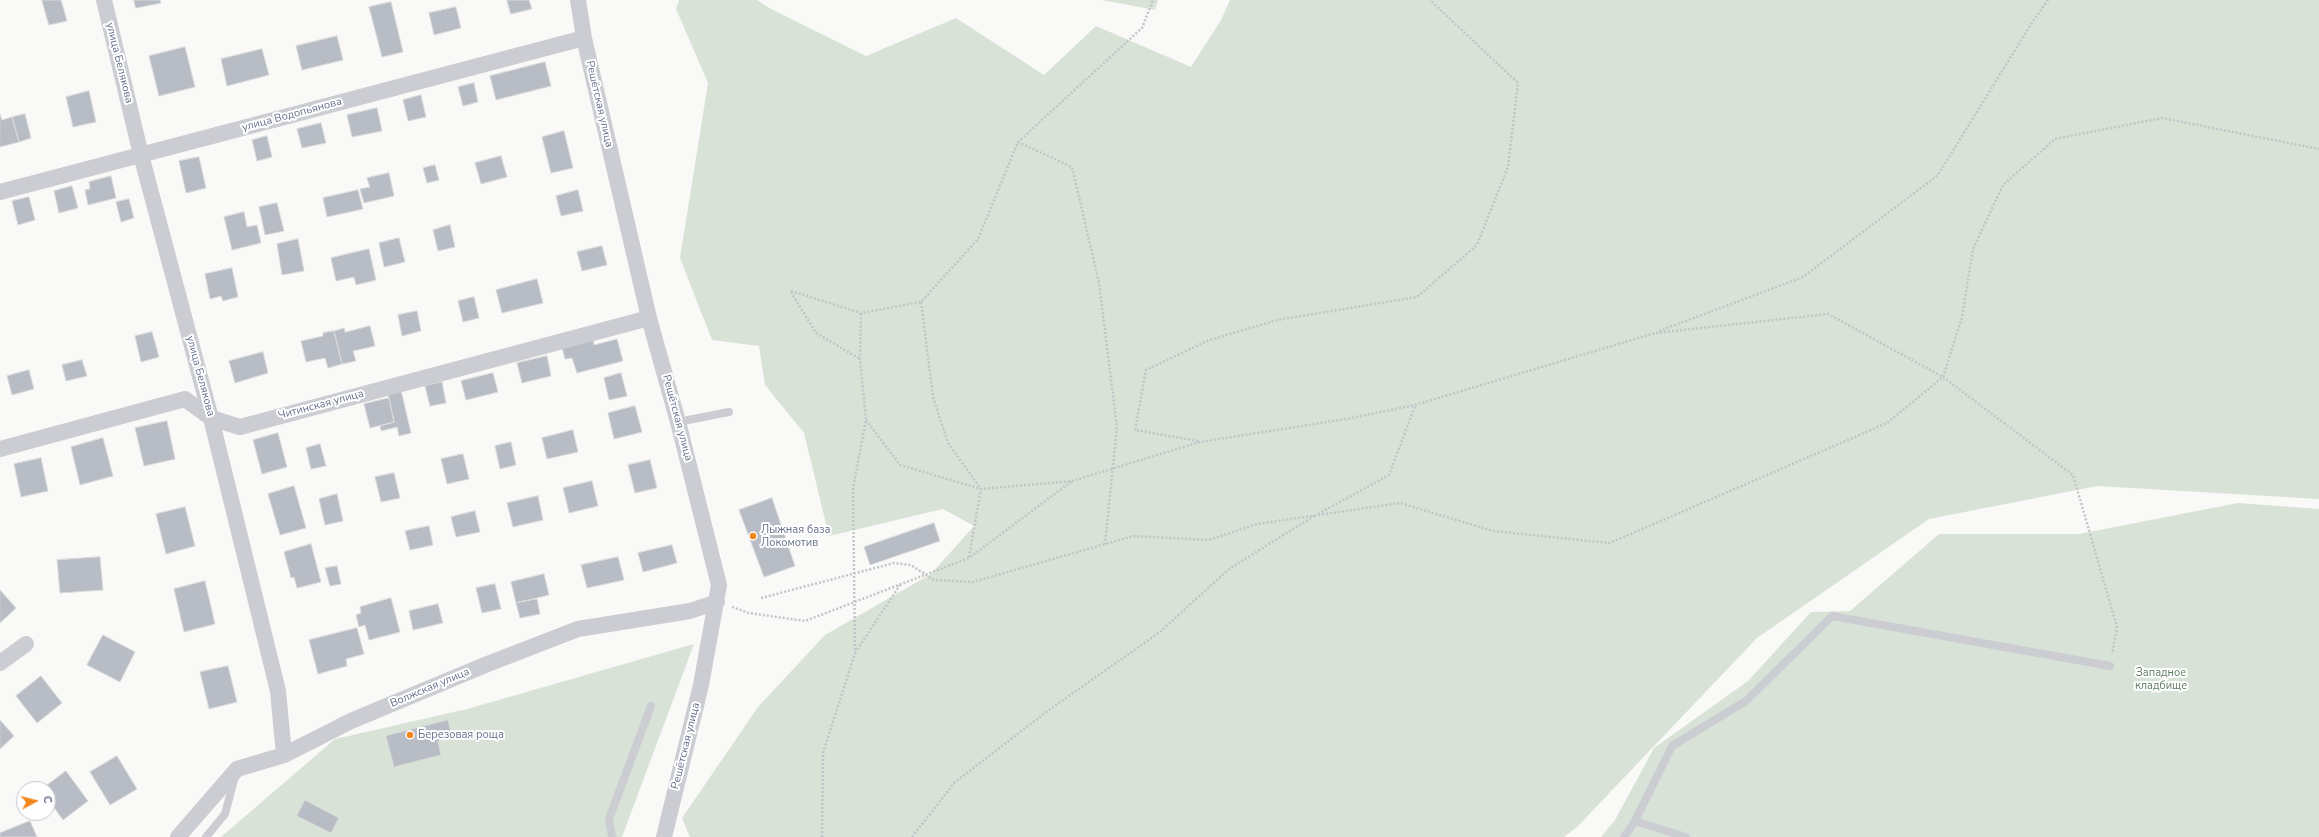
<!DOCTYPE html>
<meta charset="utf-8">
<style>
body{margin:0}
#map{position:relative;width:2319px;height:837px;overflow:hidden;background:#f9f9f7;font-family:"Nunito Sans",sans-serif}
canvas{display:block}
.north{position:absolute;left:16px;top:781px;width:40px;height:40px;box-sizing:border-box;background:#fff;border:1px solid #c2c6d0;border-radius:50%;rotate:83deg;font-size:11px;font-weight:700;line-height:16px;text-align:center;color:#66708a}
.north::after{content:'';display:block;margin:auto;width:14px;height:18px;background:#f2871e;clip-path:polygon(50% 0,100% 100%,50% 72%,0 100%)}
</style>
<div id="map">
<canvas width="2319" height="837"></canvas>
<div class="north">С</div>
</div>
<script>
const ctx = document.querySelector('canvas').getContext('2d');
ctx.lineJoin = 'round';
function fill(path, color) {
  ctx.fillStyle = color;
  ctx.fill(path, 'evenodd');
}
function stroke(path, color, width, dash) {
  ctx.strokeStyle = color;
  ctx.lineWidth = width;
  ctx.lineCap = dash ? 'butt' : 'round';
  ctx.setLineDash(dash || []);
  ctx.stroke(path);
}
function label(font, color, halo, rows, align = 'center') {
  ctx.font = font + ' "Nunito Sans",sans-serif';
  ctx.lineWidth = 4;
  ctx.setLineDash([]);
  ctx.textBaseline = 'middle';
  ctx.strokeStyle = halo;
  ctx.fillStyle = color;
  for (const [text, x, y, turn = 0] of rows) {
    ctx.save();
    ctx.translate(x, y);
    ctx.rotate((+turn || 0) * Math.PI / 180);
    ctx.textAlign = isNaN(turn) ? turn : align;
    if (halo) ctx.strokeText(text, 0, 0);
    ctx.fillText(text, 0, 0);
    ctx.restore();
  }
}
fill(new Path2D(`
 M679,0H757L771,9L866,56L956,18L1044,75L1096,26L1191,67L1221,20L1230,0H2319V499L2097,486L1929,519L1757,638L1577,827L1564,837H690L682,818L758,707L825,635L931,574L974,526L943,509L829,536L804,433L765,385L759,346L712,340L680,258L708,83L676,9Z
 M1102,0H1158L1155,10Z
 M2238,503L2319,509V837H1601L1615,820L1654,748L1748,681L1811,612L1850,611L1939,534H2079Z
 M694,644L622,837H221L335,739L467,709Z`), '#d9e2d7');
const building = new Path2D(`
 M42,0H61L67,21L49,25Z
 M134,0H160L161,3L136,8Z
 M507,0H529L532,9L511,14Z
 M391,2L403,52L382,57L369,7Z
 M456,7L461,28L434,35L429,13Z
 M337,36L343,60L302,70L296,46Z
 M185,47L195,87L159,96L149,56Z
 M262,49L269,75L227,86L221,59Z
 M545,62L551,86L496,100L490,76Z
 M474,83L478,102L463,106L458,87Z
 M89,91L96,122L73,127L66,97Z
 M421,95L426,117L408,121L403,100Z
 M377,108L382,131L352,137L347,115Z
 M0,114L2,120L12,117L19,142L0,147Z
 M25,114L31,138L19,142L12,117Z
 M321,123L326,143L302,148L297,129Z
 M564,131L573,168L551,173L542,137Z
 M267,136L272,157L257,161L252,140Z
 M501,156L507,177L481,184L475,163Z
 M199,157L206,188L186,193L179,161Z
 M435,165L439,180L427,183L423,168Z
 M389,173L394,196L364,203L360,189L370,187L367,178Z
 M111,176L116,198L88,205L85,190L90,189L89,182Z
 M72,186L78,208L59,213L54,191Z
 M358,190L363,209L327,217L323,198Z
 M578,190L583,211L561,216L556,196Z
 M29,197L35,220L18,225L12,201Z
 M129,199L134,218L121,222L116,202Z
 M277,203L284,231L265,235L259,207Z
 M244,212L247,227L257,225L261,243L232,250L224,217Z
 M450,225L455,247L438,251L433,230Z
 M399,238L405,262L384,267L379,243Z
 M298,239L304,271L282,275L277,244Z
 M602,246L607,265L582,271L577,252Z
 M369,249L376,280L356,285L354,277L336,281L331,258Z
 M232,268L238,297L223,301L221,296L210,299L205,274Z
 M537,279L543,303L502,313L496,290Z
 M474,297L479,318L463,322L458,301Z
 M417,311L421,331L402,336L398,315Z
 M370,326L375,346L353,351L356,361L342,364L334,331L344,328L345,332Z
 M334,331L342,364L328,368L325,358L306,362L301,341L323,336V333Z
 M152,332L159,357L141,362L135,336Z
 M592,335L594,345L617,339L623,361L577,373L572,358L565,359L561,343Z
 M263,352L268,373L235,383L229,361Z
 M547,356L551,376L522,383L517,363Z
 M82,360L87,376L66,381L62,365Z
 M29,370L34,389L12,395L7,376Z
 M493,373L498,392L466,400L461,381Z
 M621,373L627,396L609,400L604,378Z
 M442,382L446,403L430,406L425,386Z
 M400,386L411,433L399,436L397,427L381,431L380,426L394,422L387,389Z
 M389,398L394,422L370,428L364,404Z
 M635,406L642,432L614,439L608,413Z
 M167,421L175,459L144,466L135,428Z
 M573,430L578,452L547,459L542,438Z
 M278,433L287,467L262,474L253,440Z
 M103,438L113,476L80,485L71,447Z
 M511,442L516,465L500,469L495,446Z
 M320,444L326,466L311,469L306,448Z
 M463,454L469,479L447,484L441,459Z
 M41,458L48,491L21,497L14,464Z
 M650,460L657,488L635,493L628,465Z
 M394,473L400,498L381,502L375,477Z
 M592,481L598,506L569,513L563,488Z
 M294,486L306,528L280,535L268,494Z
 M337,494L343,521L325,525L319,499Z
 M538,496L543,520L513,527L507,503Z
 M772,498L795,566L764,577L739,510Z
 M185,507L195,546L166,554L156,514Z
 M475,511L480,532L456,537L451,517Z
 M934,523L940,541L870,565L864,547Z
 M429,526L433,545L410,550L405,531Z
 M311,544L321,582L297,588L294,577L291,578L284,552Z
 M672,545L677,563L643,572L638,553Z
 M100,557L103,590L60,593L57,560Z
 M618,557L624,580L587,588L581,565Z
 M337,566L341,584L330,586L325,568Z
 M544,574L549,595L516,603L511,582Z
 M205,581L215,624L184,632L174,589Z
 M495,584L501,609L482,613L476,588Z
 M0,590L16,608L0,623Z
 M391,598L400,632L369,640L365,625L359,627L356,615L361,613L360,607Z
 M537,599L540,614L520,618L516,603Z
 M438,604L443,623L413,630L409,611Z
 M357,628L364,654L346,659L347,666L318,674L309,640Z
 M103,635L135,652L120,682L87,665Z
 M228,666L237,702L209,709L200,672Z
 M41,676L62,703L37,723L16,696Z
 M0,720L14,736L0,749Z
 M448,720L452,737L438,741L441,755L394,767L386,736Z
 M117,756L137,789L110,805L90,772Z
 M66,771L88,801L63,820L48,799V789H42Z
 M305,800L339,818L331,833L297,816Z
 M30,821L37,837H0V833Z`);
fill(building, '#b8bcc5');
stroke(building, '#dadbd9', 1);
stroke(new Path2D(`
 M1018,142L1072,167L1099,283L1117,427L1105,544
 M791,291L861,313L921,302L978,239L1018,142L1142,28L1153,0
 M791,292L816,333L860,359
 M921,302L933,397L948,443L981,489L969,557
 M1659,331L1803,277L1938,175L2033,21L2048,0
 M866,420L900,465L981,489L1072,481L1200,442L1346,419L1415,405L1655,333L1828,314L1943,377L2073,475L2117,627L2112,654
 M1198,441L1135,430L1146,370L1207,341L1277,320L1417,297L1477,245L1508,167L1518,83L1430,0
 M1318,514L1389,475L1415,406
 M761,598L894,563L911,565L934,580L973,582L1133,536L1209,540L1257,524L1400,503L1493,531L1610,543L1887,423L1943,377L1962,317L1973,249L2003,185L2055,139L2162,118L2319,149
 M732,607L749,613L805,621L969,558L1072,481
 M855,653L900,585
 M822,837L823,753L855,653L853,488L866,420L860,359L861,313
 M912,837L955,782L1049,710L1160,632L1229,569L1314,516`), '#c2c4c7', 2.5, [2, 2]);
stroke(new Path2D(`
 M678,422L729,412
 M1635,821L1686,837
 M206,837L225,814L235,776
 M612,837L609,819L651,706
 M1624,837L1635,821L1672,746L1746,701L1832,616L2110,666`), '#cccdd2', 8);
stroke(new Path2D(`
 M104,0L141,155L211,418L278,691L284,755
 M578,0L584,38L649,318L678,422L719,585L701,685L664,837
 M0,192L584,38
 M0,449L185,399L211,418L240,427L649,318
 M0,663L26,644
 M178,837L237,769L284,755L351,721L485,665L578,629L690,611L717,602`), '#cccdd2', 16);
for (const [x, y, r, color] of [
 [753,536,4,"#f2871e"],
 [410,735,4,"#f2871e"]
]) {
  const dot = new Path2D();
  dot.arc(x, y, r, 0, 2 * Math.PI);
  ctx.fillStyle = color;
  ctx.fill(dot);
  stroke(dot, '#fff', 1.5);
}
label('11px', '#66708a', '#fff', [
 ["улица Белякова",119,63,76],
 ["Решётская улица",599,104,77],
 ["улица Водопьянова",292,115,-15],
 ["улица Белякова",200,376,75],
 ["Читинская улица",321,405,-15],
 ["Решётская улица",677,418,75],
 ["Волжская улица",430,688,-23],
 ["Решётская улица",686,746,-76]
]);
label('11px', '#66708a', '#fff', [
 ["Лыжная база",761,530],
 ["Локомотив",761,543],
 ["Березовая роща",418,735]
], 'left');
label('11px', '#617b63', '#fff', [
 ["Западное",2161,673],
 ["кладбище",2161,686]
]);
</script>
